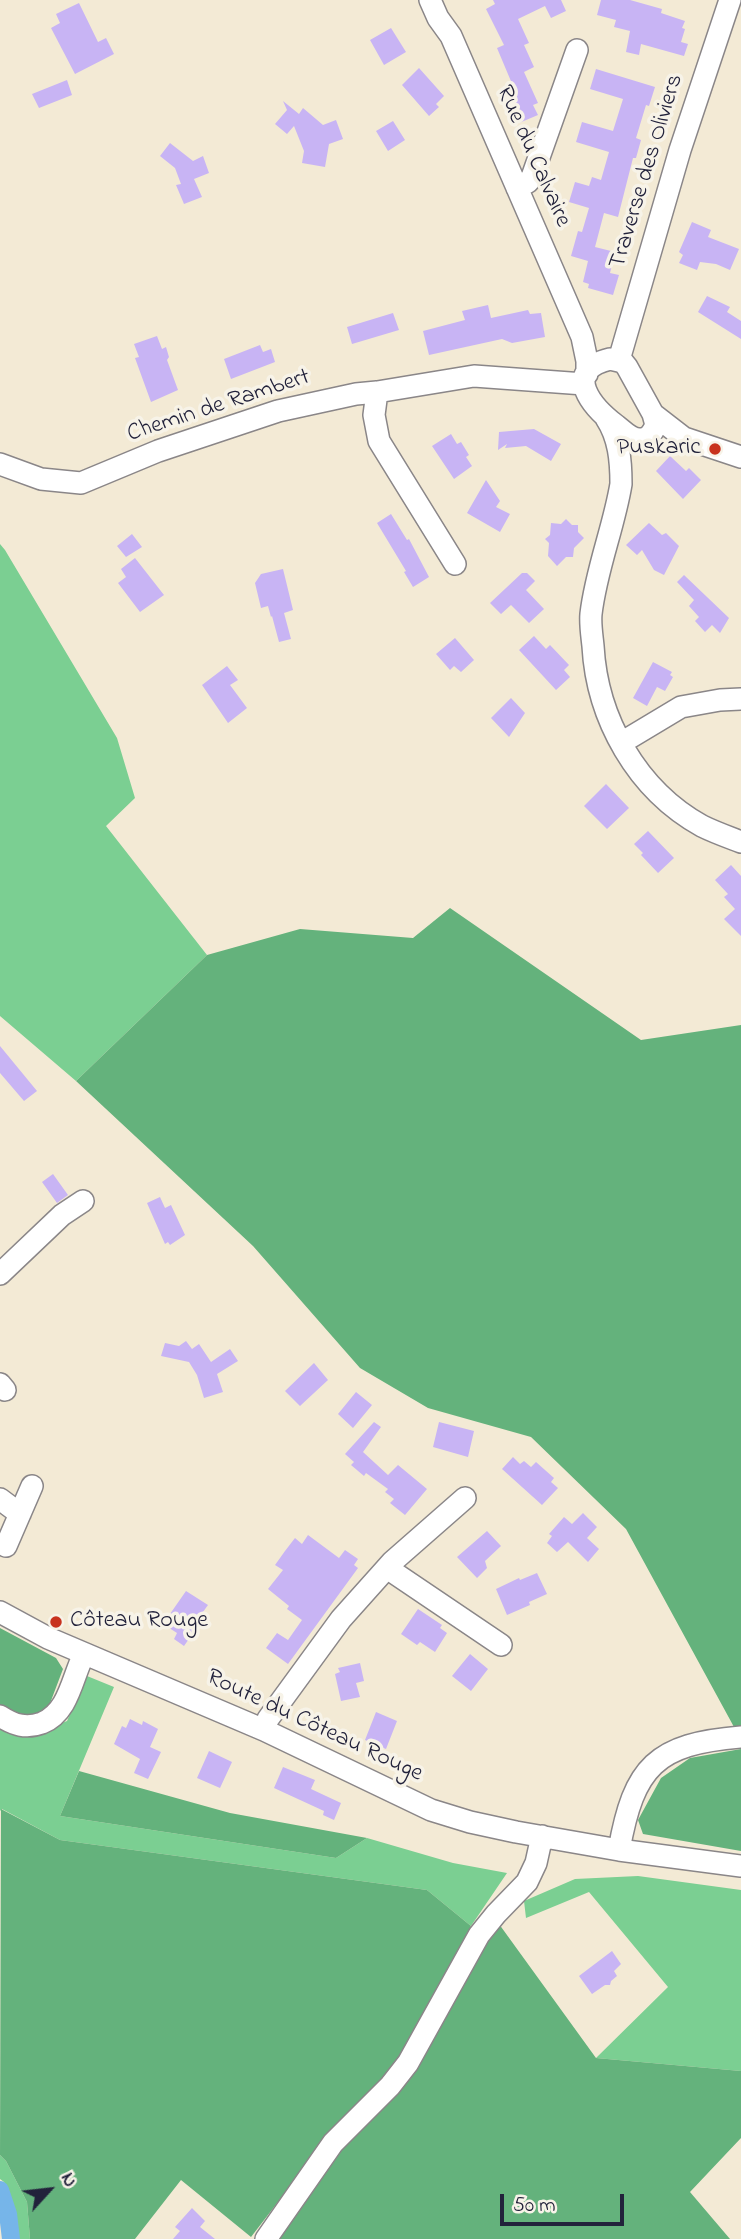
<!DOCTYPE html>
<meta charset="utf-8">
<style>
body{margin:0}
#map{position:relative;width:741px;height:2239px;overflow:hidden;background:#f3ead5;font-family:"Indie Flower",sans-serif}
canvas{display:block}
.north{position:absolute;left:14px;top:2155px;width:70px;height:70px;-webkit-text-stroke:5px #f7f3e8;paint-order:stroke;rotate:63deg;font-size:19px;font-weight:700;line-height:28px;text-align:center;color:#22223b}
.north::after{content:'';display:block;margin:auto;width:24px;height:32px;background:#22223b;clip-path:polygon(50% 0,100% 100%,50% 72%,0 100%)}
.scale{position:absolute;left:500px;top:2194px;width:124px;height:32px;box-sizing:border-box;border:4px solid #22223b;border-top:0;padding-left:9px;font-size:21px;line-height:24px;white-space:nowrap;color:#22223b;-webkit-text-stroke:5px #f7f3e8;paint-order:stroke}
</style>
<div id="map">
<canvas width="741" height="2239"></canvas>
<div class="north">N</div>
<div class="scale">50 m</div>
</div>
<script>
const ctx = document.querySelector('canvas').getContext('2d');
ctx.lineJoin = 'round';
function fill(path, color) {
  ctx.fillStyle = color;
  ctx.fill(path, 'evenodd');
}
function stroke(path, color, width, dash) {
  ctx.strokeStyle = color;
  ctx.lineWidth = width;
  ctx.lineCap = dash ? 'butt' : 'round';
  ctx.setLineDash(dash || []);
  ctx.stroke(path);
}
function label(font, color, halo, rows, align = 'center') {
  ctx.font = font + ' "Indie Flower",sans-serif';
  ctx.lineWidth = 7;
  ctx.setLineDash([]);
  ctx.textBaseline = 'middle';
  ctx.strokeStyle = halo;
  ctx.fillStyle = color;
  for (const [text, x, y, turn = 0] of rows) {
    ctx.save();
    ctx.translate(x, y);
    ctx.rotate((+turn || 0) * Math.PI / 180);
    ctx.textAlign = isNaN(turn) ? turn : align;
    if (halo) ctx.strokeText(text, 0, 0);
    ctx.fillText(text, 0, 0);
    ctx.restore();
  }
}
fill(new Path2D(`
 M0,544L5,550L117,738L135,798L106,826L207,955L76,1081L0,1016Z
 M87,1676L114,1687L60,1816L336,1858L367,1838L453,1863L507,1873L471,1926L427,1890L60,1840L2,1809L0,1811V1727C24,1740 43,1730 67,1721Z
 M638,1876L741,1890V2071L596,2058L668,1987L589,1892L526,1918L524,1901L575,1879Z
 M0,2155L6,2161L27,2202L30,2239H16L15,2214L4,2182L0,2179Z`), '#7bcf92');
fill(new Path2D(`
 M450,908L641,1040L741,1025V1726L734,1727L626,1529L531,1437L428,1408L360,1368L253,1246L76,1081L207,955L300,929L413,938Z
 M0,1628L56,1658L63,1669L49,1706L31,1717L0,1710Z
 M741,1749V1851L643,1834L638,1820L661,1778L690,1758Z
 M79,1771L230,1813L367,1838L336,1858L60,1816Z
 M1,1809L60,1840L427,1890L471,1926L401,2066L321,2146L251,2237L181,2180L135,2239H30L27,2202L6,2161L0,2155Z
 M499,1924L596,2058L741,2071V2138L690,2192L730,2239H275Z`), '#64b27c');
stroke(new Path2D(`
 M0,2190L8,2214L11,2239`), '#76b5e9', 18);
fill(new Path2D(`
 M493,0H561L566,11L551,18L545,6L518,19L529,43L524,45L534,67L524,72L538,103L533,105L538,115L519,123L505,90L513,86L497,48L504,45L486,9L495,4Z
 M601,0H630L662,9L661,13L685,21L682,28L685,29L681,42L688,44L684,56L641,44L639,55L626,52L630,31L614,27L616,20L597,15Z
 M79,3L98,42L106,38L114,54L75,74L51,28L60,23L56,14Z
 M391,28L406,52L384,65L370,40Z
 M419,68L444,96L436,104L439,107L429,116L402,85Z
 M596,69L655,87L649,106L646,105L636,138L641,140L636,158H633L618,217L604,213L595,247L615,252L610,273L619,275L613,295L588,288L589,284L583,282L588,261L571,256L578,231L582,232L589,208L569,202L575,182L589,186L592,177L601,180L609,152L576,142L582,122L613,131L623,99L590,89Z
 M67,80L72,95L39,108L32,94Z
 M283,101L299,114L303,108L323,125L336,120L343,139L329,144L325,167L302,163L304,151L294,126L287,134L275,124L287,110Z
 M393,121L405,140L388,151L376,131Z
 M170,143L193,161L203,156L209,173L194,179L202,197L184,204L176,185L181,184L175,168L160,156Z
 M692,222L711,230L708,237L739,249L730,270L716,264L700,262L697,270L679,263L683,255L679,252Z
 M707,296L730,307L727,312L741,321V339L698,312Z
 M488,305L491,318L528,310L530,314L541,313L545,337L512,343L502,339L429,355L423,331L465,320L462,311Z
 M393,313L399,330L352,344L347,327Z
 M157,336L162,349L166,347L169,357L167,360L178,390L151,402L135,358L139,357L134,344Z
 M260,345L263,352L271,349L275,362L231,379L224,359Z
 M534,429L561,444L551,461L526,446L505,448L507,444L498,450L499,432Z
 M451,434L457,444L461,442L469,455L466,457L472,466L454,479L432,446Z
 M670,456L686,471L689,468L701,480L683,499L656,471Z
 M486,480L500,501L496,507L510,514L500,532L467,513Z
 M391,514L407,540L409,539L429,577L413,587L404,572L406,571L377,523Z
 M566,519L572,525H578V532L584,538L574,548L573,557H566L557,566L548,556L549,543L545,539L550,535L551,523L561,524Z
 M649,523L662,535L666,533L679,546L664,575L654,570L642,550L637,555L626,545Z
 M132,534L142,547L126,557L117,546Z
 M135,558L164,595L140,612L118,583L126,577L121,569Z
 M283,569L293,610L284,613L291,639L279,642L272,616L271,617L268,606L261,608L255,583L261,574Z
 M522,573H527L535,581L526,590L544,609L529,623L511,605L501,614L490,603Z
 M684,575L729,618L720,633L712,625L705,632L695,621L699,617L689,606L694,600L677,582Z
 M534,636L546,649L550,645L569,665L564,670L570,677L556,690L519,650Z
 M455,638L474,660L461,672L454,666L450,670L436,654Z
 M653,662L672,672L670,675L673,677L665,691L657,687L647,706L633,698Z
 M227,666L238,680L230,685L247,708L228,723L202,685Z
 M511,698L525,713L509,737L491,718Z
 M606,784L629,808L607,829L584,806Z
 M648,831L674,858L658,873L641,855L643,853L634,844Z
 M731,865L741,876V936L724,919L735,909L724,897L728,894L715,880Z
 M0,1046L37,1091L24,1101L0,1073Z
 M53,1174L68,1195L57,1203L42,1182Z
 M160,1197L165,1208L171,1205L185,1235L170,1245L168,1242L165,1244L147,1203Z
 M186,1341L192,1349L199,1344L211,1362L230,1349L238,1361L217,1374L223,1392L204,1398L197,1375L189,1362L161,1356L165,1343L179,1346Z
 M314,1363L328,1380L300,1406L285,1391Z
 M356,1392L372,1405L353,1428L338,1414Z
 M374,1422L381,1427L363,1452L388,1475L398,1465L427,1489L405,1515L390,1503L394,1499L385,1492L388,1489L366,1473L364,1476L351,1465L354,1462L345,1454Z
 M439,1422L474,1431L468,1457L433,1447Z
 M513,1457L520,1464L524,1461L531,1467L536,1462L554,1478L551,1482L558,1488L542,1505L502,1469Z
 M583,1513L597,1527L587,1538L599,1549L588,1562L568,1542L557,1552L547,1543L552,1536L549,1534L564,1517L572,1524Z
 M487,1531L501,1546L485,1561L487,1568L477,1578L457,1557Z
 M308,1535L339,1558L345,1550L358,1559L354,1565L358,1568L288,1664L266,1648L277,1633L288,1640L302,1620L287,1609L289,1606L268,1589L283,1570L275,1565L285,1551L295,1538L302,1544Z
 M537,1573L547,1594L529,1602L530,1605L507,1615L496,1589L519,1578L520,1580Z
 M186,1591L208,1605L195,1623L198,1626L184,1646L174,1639L177,1633L163,1624Z
 M418,1609L442,1625L440,1628L447,1633L435,1652L420,1642L417,1645L401,1634Z
 M470,1654L488,1669L471,1691L452,1676Z
 M360,1663L364,1681L356,1683L360,1697L341,1701L335,1674L340,1672L338,1668Z
 M376,1712L397,1721L386,1749L365,1740Z
 M130,1719L142,1725L143,1721L158,1729L150,1747L161,1752L148,1779L134,1773L140,1759L114,1744L122,1726L126,1728Z
 M209,1751L232,1762L220,1788L197,1778Z
 M283,1767L315,1780L311,1789L341,1803L334,1820L323,1815L324,1811L274,1788Z
 M612,1951L621,1964L614,1971L617,1976L611,1981L610,1985H605L592,1994L579,1976Z
 M192,2208L205,2221L200,2227L215,2239H173L180,2231L175,2227Z`), '#c8b4f4');
const minor = new Path2D(`
 M430,0L438,18L451,36L582,337L587,361V374
 M517,188L528,182L532,177L577,50
 M610,359L623,362L627,367L653,414L656,425C653,432 649,439 641,439C631,440 624,431 617,426C593,408 560,371 610,359Z
 M619,360L680,150L730,0
 M377,392L374,415L379,441L455,564
 M653,414L684,438L741,457
 M606,418C619,438 621,460 621,484C614,527 596,570 591,614C590,624 592,636 593,646C597,719 637,790 702,826C714,832 728,837 741,842
 M0,464L41,479L81,483L158,451L278,411L356,394L377,392L474,376L584,384
 M621,743L681,707L720,700L741,699
 M0,1274L62,1215L83,1201
 M0,1384L5,1390
 M0,1499L20,1514
 M6,1546L32,1486
 M387,1568L501,1645
 M0,1612L48,1638L264,1730L431,1810L470,1822L516,1832L619,1850L741,1866
 M0,1716C14,1725 26,1729 42,1723C69,1712 72,1678 84,1654
 M264,1730L268,1719L341,1619L392,1562L465,1498
 M619,1850C634,1766 656,1744 741,1737
 M266,2239L333,2143L390,2086L408,2063L479,1935L496,1914L527,1882L536,1863L542,1836`);
stroke(minor, '#8a8688', 24);
stroke(minor, '#fff', 21);
for (const [x, y, r, color] of [
 [715,449,7,"#c8321e"],
 [56,1622,7,"#c8321e"]
]) {
  const dot = new Path2D();
  dot.arc(x, y, r, 0, 2 * Math.PI);
  ctx.fillStyle = color;
  ctx.fill(dot);
  stroke(dot, '#f7f3e8', 2.5);
}
label('24px', '#22223b', '#f7f3e8', [
 ["Rue du Calvaire",532,157,66],
 ["Traverse des Oliviers",648,172,-73],
 ["Chemin de Rambert",219,407,-18],
 ["Route du Côteau Rouge",314,1727,25]
]);
label('24px', '#22223b', '#f7f3e8', [
 ["Puskaric",701,449],
 ["Côteau Rouge",70,1622,"left"]
], 'right');
</script>
